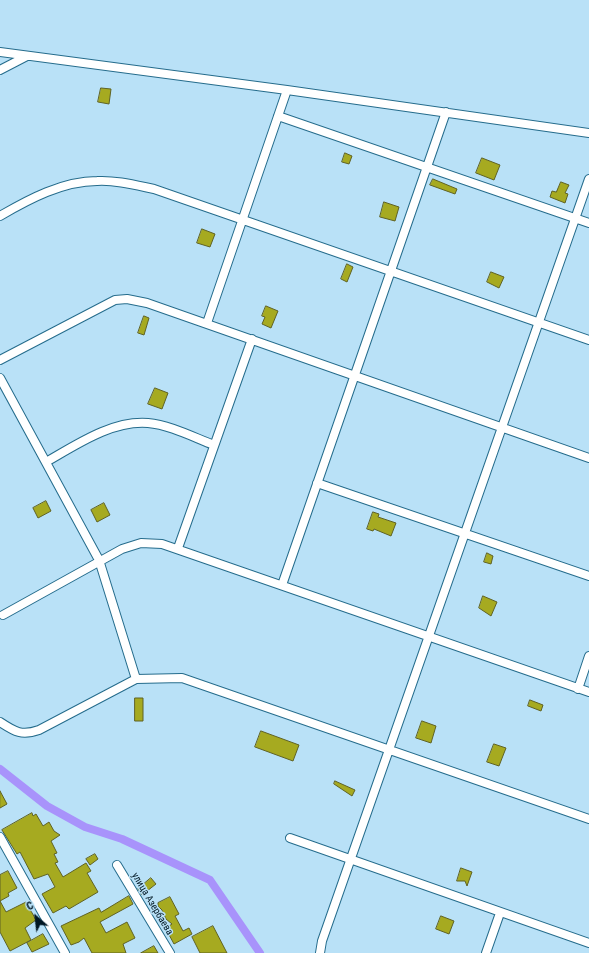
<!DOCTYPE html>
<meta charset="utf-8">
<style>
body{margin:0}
#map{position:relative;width:589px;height:953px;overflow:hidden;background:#b9e1f7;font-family:"Roboto Condensed",sans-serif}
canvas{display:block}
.north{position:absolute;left:16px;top:897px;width:40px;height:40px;-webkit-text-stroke:3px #b9e1f7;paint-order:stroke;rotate:332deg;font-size:11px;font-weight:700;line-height:16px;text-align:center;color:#001723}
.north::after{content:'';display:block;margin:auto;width:14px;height:18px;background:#001723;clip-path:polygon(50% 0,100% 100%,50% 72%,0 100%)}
</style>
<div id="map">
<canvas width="589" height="953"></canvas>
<div class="north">С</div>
</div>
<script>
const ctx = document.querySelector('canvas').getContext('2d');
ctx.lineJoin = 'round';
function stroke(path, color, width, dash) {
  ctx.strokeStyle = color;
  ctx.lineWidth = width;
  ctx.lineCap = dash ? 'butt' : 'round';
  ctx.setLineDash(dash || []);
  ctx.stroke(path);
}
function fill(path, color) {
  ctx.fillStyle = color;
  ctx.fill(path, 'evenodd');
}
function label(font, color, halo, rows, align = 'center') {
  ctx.font = font + ' "Roboto Condensed",sans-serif';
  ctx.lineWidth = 3;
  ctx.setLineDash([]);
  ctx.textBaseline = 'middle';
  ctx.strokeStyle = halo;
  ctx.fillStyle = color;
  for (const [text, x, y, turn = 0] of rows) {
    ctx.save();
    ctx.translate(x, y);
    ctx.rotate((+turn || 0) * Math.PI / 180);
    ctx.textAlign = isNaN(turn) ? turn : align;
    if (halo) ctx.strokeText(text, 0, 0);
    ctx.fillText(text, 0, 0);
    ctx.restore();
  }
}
stroke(new Path2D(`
 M0,769L47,806L85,827L122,839L210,880L260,953`), '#a893fb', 8);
const building = new Path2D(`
 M101,88L111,89L109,104L98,102Z
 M345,153L352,156L349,164L342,162Z
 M482,158L500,165L494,180L476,173Z
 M433,179L457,189L455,194L430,185Z
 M561,182L569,185L565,193L568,194L565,203L550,197L552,191L556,192Z
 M384,202L399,207L395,221L380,217Z
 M202,229L215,234L210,247L197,243Z
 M347,264L353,267L347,282L341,279Z
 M491,272L504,277L499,288L487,282Z
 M266,306L278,311L271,328L262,324L265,317L262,316Z
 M144,316L149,318L144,335L138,333Z
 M155,388L168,393L162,409L148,404Z
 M46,501L51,511L38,518L33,508Z
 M104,503L110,515L97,522L91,510Z
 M373,512L379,514L378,517L396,523L391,536L374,529L373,531L367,529Z
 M487,553L493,556L491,564L484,562Z
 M483,596L497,602L491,616L479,608Z
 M135,698H143V721H135Z
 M530,700L543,705L541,711L528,706Z
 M422,721L436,726L431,743L416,738Z
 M261,731L299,745L293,761L255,747Z
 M494,744L506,748L499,766L487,762Z
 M335,781L355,790L352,796L334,784Z
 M0,791L7,804L0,808Z
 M32,813L33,816L36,814L43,826L49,822L54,831L60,835L51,841L57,853L54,854L58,862L55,863L63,877L86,863L91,871L87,873L98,892L69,909L66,906L53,913L42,894L55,887L48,874L34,879L20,852L17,854L2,830Z
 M95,854L98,859L90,865L86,859Z
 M461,868L472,872L467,886L465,881H457Z
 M8,871L17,888L8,893L9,896L0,901L6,912L26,902L36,920L25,928L31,940L10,951L0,932V875Z
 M151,878L156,884L142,895L138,889Z
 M129,896L133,904L100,922L106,933L127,922L135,938L123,944L126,953H92L84,938L79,942L71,945L61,926L99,908L101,912Z
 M170,897L179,914L175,916L183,931L189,928L192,934L174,944L167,931L170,929L169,926L172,924L166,919L162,910L158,906V903Z
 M441,916L454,921L449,934L436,929Z
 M213,926L227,953H200L192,937Z
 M43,934L49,944L32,952L27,943Z
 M154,946L158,953H141Z`);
fill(building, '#a6aa20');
stroke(building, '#5f6223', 1);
const minor = new Path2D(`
 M0,52L287,90L589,133
 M0,70L27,56
 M278,116L589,223
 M0,216C29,199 63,181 97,181C116,180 135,185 154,189L589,340
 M207,323L287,90
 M0,360L115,300L127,299L147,303L589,458
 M0,378L99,560L136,679
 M46,462C76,445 112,420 148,423C170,425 193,437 214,445
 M317,483L589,576
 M178,548L252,339
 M282,585L446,112
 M3,615L122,549L141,543L162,544L589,692
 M578,689L589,656
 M0,722C15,732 22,736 39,730L136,679L182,678L589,819
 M0,837L65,953
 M290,838L589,943
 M117,865L170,953
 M320,953L322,941L589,179
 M486,953L500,913`);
stroke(minor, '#256c8c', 10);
stroke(minor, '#fff', 8);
label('10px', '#001723', '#b9e1f7', [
 ["улица Азербаева",152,904,59]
]);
</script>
